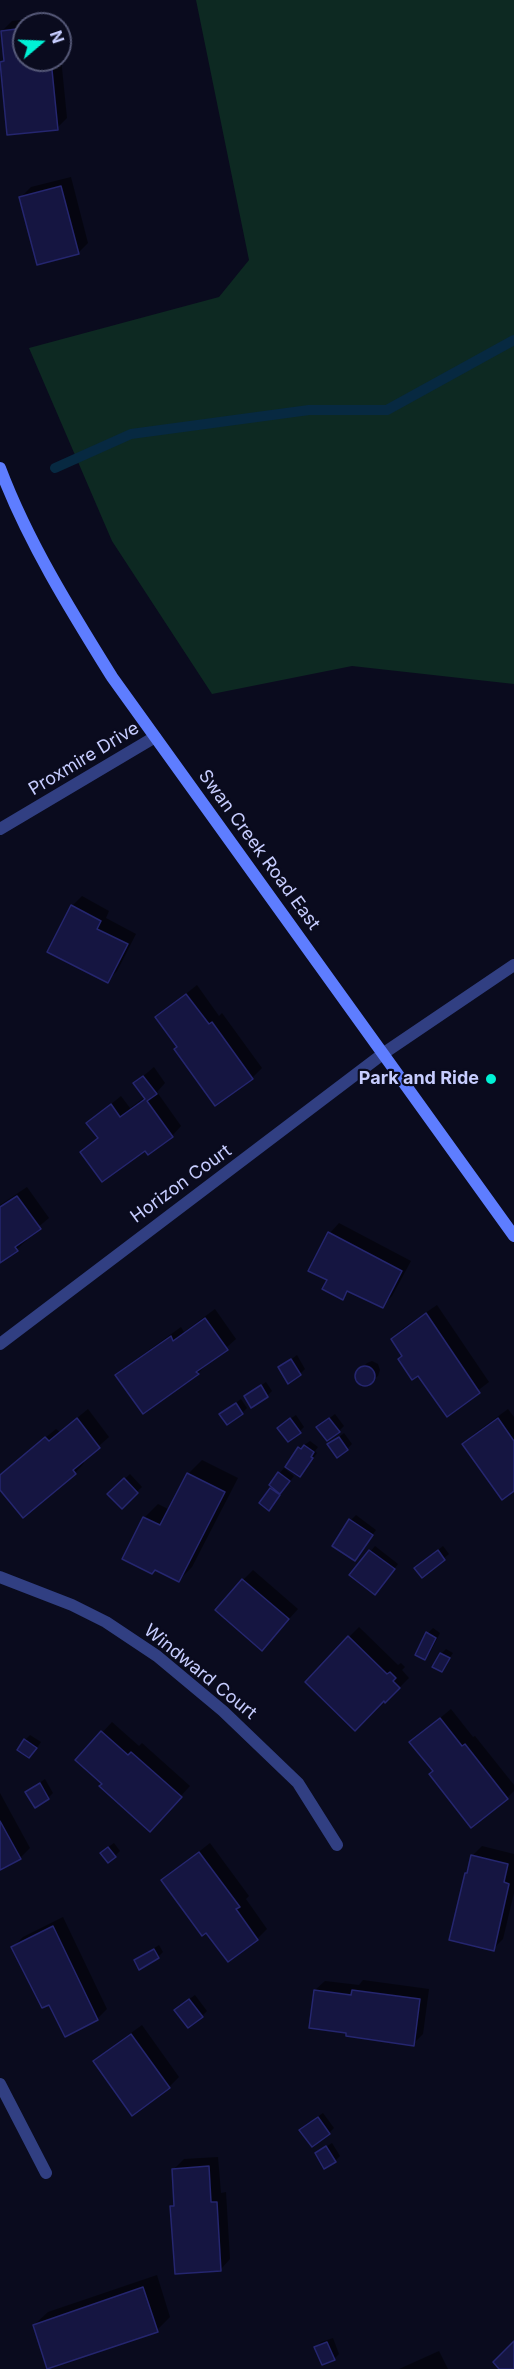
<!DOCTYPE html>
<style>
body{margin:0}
#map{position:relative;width:514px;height:2369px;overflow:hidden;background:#0a0b1e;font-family:Inter,sans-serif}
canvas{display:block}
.north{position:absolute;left:12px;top:12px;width:60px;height:60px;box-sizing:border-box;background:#0a0b1e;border:2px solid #565978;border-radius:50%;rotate:71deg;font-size:16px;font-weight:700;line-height:24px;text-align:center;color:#c7cdff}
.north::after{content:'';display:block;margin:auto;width:21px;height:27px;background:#00f2d6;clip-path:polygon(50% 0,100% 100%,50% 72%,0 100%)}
</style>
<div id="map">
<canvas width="514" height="2369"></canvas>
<div class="north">N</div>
</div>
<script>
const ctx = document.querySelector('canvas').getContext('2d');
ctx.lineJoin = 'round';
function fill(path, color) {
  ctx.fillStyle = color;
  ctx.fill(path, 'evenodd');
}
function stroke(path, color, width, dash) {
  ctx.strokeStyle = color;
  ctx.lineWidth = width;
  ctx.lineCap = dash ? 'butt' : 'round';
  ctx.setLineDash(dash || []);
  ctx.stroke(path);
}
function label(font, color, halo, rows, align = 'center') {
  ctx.font = font + ' Inter,sans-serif';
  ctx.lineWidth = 4.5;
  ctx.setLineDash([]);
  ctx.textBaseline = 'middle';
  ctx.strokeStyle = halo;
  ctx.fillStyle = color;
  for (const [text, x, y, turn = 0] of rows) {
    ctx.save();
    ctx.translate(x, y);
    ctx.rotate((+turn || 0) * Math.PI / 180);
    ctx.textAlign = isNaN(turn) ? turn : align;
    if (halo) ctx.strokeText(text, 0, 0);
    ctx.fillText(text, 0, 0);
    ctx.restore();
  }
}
fill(new Path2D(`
 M196,0H514V684L352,666L212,694L112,541L29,348L219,297L249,260Z`), '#0d2922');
fill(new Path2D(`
 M48,17L49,24H24V60H60V48L67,118L57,128L2,62L5,59L2,31L12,21Z
 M71,177L88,243L78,253L21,197L31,187Z
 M82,896L109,911L106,918L136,934L117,971L107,981L72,906Z
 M197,985L219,1016L222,1013L262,1068L252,1078L179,1047L157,1017Z
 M154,1067L165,1083L157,1092L181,1126L172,1136L145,1149L82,1152L99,1137L88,1123L121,1096L130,1108L145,1097L135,1083Z
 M27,1187L49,1218L25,1238L27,1240L17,1249L0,1261V1205Z
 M339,1223L411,1261L392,1296L382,1306L349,1291L342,1298L329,1280L330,1233Z
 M437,1305L489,1382L447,1414L392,1339L402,1329Z
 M215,1309L236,1339L198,1373L117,1376L127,1366L181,1327L184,1332Z
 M297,1355L305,1369L300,1374L280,1368Z
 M372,1361L378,1364L380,1370L378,1376L366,1385L360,1384L357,1379V1373L367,1363Z
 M266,1382L272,1391L267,1396L245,1397Z
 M241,1399L247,1408L242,1413L221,1414Z
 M88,1409L109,1437L83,1460L84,1463L75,1473L0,1488V1476L4,1471L56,1429L60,1432Z
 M508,1409L514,1417V1489L464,1444L474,1434Z
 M335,1414L344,1426L339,1431L318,1427Z
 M296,1415L304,1427L300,1431L284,1423Z
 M344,1433L352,1444L347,1449L329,1445Z
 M310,1441L318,1447L315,1451L317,1453L300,1475V1448Z
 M202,1460L238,1478L192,1567L179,1580L144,1518L158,1504L170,1510L189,1473Z
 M284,1468L294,1476L269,1509L271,1489L273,1486L271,1484Z
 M130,1474L142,1487L122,1506L109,1494Z
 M356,1515L376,1530L355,1559L351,1520Z
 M375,1546L398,1564L380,1588L351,1575Z
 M443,1546L449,1554L422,1576L421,1564Z
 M253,1570L298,1609L271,1639L243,1580Z
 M359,1627L398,1665L401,1663L405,1667L402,1670L409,1678L386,1701L349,1637Z
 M433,1628L440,1633L430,1653L425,1658L428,1633Z
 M446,1649L453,1653L441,1670V1654Z
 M451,1709L473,1737L475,1736L514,1785V1791L507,1798L411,1742Z
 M112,1722L139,1746L142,1743L190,1786L159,1820L104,1784L77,1760Z
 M30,1735L41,1742L34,1752L25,1740Z
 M45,1779L53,1793L48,1798L27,1792Z
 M0,1793L30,1848L20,1858L0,1869Z
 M114,1843L120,1851L115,1856L107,1848Z
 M210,1843L249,1896L246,1899L267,1929L257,1939L207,1931L163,1880Z
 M482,1846L514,1854V1893L503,1939L493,1949L466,1873L469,1871L472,1856Z
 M63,1917L107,2009L98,2018L65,2035L50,2003L13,1947L23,1937Z
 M159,1945L163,1952L158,1957L136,1960Z
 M363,1980L429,1989L423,2034L413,2044L315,1990L325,1981L359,1985Z
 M195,1995L207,2011L202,2016L181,2005Z
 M142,2025L179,2077L169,2087L95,2062L105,2052Z
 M323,2113L334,2128L329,2133L306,2125Z
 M332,2143L340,2156L335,2161L317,2153Z
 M218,2157L221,2193L226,2192L230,2259L221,2269L172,2207L176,2203L174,2169L184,2159Z
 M157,2275L170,2317L157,2330L34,2325L48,2312Z
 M333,2338L339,2354L334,2359L316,2347L321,2342Z
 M439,2351L448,2369H399Z`), '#0007');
stroke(new Path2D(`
 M55,468L131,434L309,410H387L514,340`), '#072941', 10);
const building = new Path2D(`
 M24,28V60H51L58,130L7,135L0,62L4,61L1,31Z
 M61,186L79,254L37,265L19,197Z
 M71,905L101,921L97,929L128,944L108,983L47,952Z
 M186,994L209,1024L212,1022L253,1079L215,1106L174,1049L177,1047L155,1017Z
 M143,1076L157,1094L147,1101L173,1137L148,1155L145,1151L102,1182L80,1152L98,1138L86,1123L111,1104L120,1117L145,1099L133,1083Z
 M17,1196L41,1229L15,1247L18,1251L0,1263V1207Z
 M328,1232L402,1271L383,1308L347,1291L343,1300L322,1289L327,1280L308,1271Z
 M426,1313L480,1393L447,1417L418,1376L412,1380L398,1359L402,1356L391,1339Z
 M205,1318L228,1350L196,1372L199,1374L143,1414L115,1375L171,1336L173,1341Z
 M291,1359L301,1375L288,1384L278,1367Z
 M355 1376a10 10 0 1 1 20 0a10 10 0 1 1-20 0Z
 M261,1385L268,1397L251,1408L244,1396Z
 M236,1403L243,1414L227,1425L219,1414Z
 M77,1418L100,1448L73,1470L76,1474L23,1518L0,1490V1475L45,1437L49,1441Z
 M290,1418L301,1433L288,1442L277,1428Z
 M329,1418L340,1432L327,1441L316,1427Z
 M498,1418L514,1441V1491L502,1500L462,1444Z
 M339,1437L348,1450L337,1458L327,1444Z
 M304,1445L314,1452L311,1457L313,1458L300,1477L285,1467L298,1447L301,1449Z
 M278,1472L290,1481L280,1494L269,1485Z
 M187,1473L225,1492L179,1582L155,1570L152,1574L122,1559L143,1517L160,1525Z
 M124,1478L138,1493L122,1509L107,1494Z
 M270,1488L280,1495L269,1511L259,1503Z
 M349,1519L373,1535L355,1561L332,1546Z
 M369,1550L395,1569L375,1595L349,1575Z
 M438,1550L445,1560L422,1578L414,1568Z
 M242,1579L289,1619L262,1651L215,1610Z
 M426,1632L436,1638L425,1660L415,1655Z
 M348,1636L387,1674L390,1672L396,1678L393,1681L400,1688L385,1703L384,1701L355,1731L305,1682Z
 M440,1653L450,1658L442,1672L432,1667Z
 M440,1718L462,1746L465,1744L508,1799L471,1828L429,1774L433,1771L409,1742Z
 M101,1731L128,1755L131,1752L182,1797L150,1832L99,1786L102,1784L75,1760Z
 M24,1739L37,1748L29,1758L17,1750Z
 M40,1783L49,1799L35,1808L25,1792Z
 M0,1821L21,1859L0,1870Z
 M108,1847L116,1857L108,1863L100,1853Z
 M199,1852L240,1907L236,1909L258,1940L228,1962L206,1933L202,1936L161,1880Z
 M471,1855L508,1864L504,1882L509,1884L494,1951L449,1940L465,1873H467Z
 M53,1926L98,2020L65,2037L49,2005L42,2008L11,1947Z
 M154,1949L159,1958L139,1970L134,1960Z
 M314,1990L351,1995L352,1990L420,1999L414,2046L346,2036V2033L309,2028Z
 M189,1999L203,2017L188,2028L174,2010Z
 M131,2034L170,2088L132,2116L93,2061Z
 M318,2117L330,2134L312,2147L299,2130Z
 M326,2146L336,2162L324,2169L315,2153Z
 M209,2166L211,2202H217L221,2271L175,2274L170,2206H174L172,2169Z
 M143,2287L158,2332L47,2369L33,2325Z
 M514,2341V2369H499L493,2362Z
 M327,2342L335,2360L322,2365L314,2347Z`);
fill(building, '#151541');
stroke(building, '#25266f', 1.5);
stroke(new Path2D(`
 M384,1053L514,965`), '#313f82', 12);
stroke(new Path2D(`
 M0,829L155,737
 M0,1344L384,1053
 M0,1577L72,1605L106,1622L157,1656L223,1711L298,1783L337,1845
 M0,2084L46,2173`), '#313f82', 12);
stroke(new Path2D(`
 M0,468C28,542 71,611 112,677L514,1236`), '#5e7dff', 12);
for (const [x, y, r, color] of [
 [491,1079,6,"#00f2d6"]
]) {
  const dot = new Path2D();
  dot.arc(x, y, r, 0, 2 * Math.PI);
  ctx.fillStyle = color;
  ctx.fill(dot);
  stroke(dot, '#0a0b1e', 2);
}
label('18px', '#c7cdff', '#0a0b1e', [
 ["Proxmire Drive",84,759,-31],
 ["Swan Creek Road East",259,850,54],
 ["Horizon Court",181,1184,-36],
 ["Windward Court",200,1672,39]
]);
label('bold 18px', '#c7cdff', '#0a0b1e', [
 ["Park and Ride",479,1079]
], 'right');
</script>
